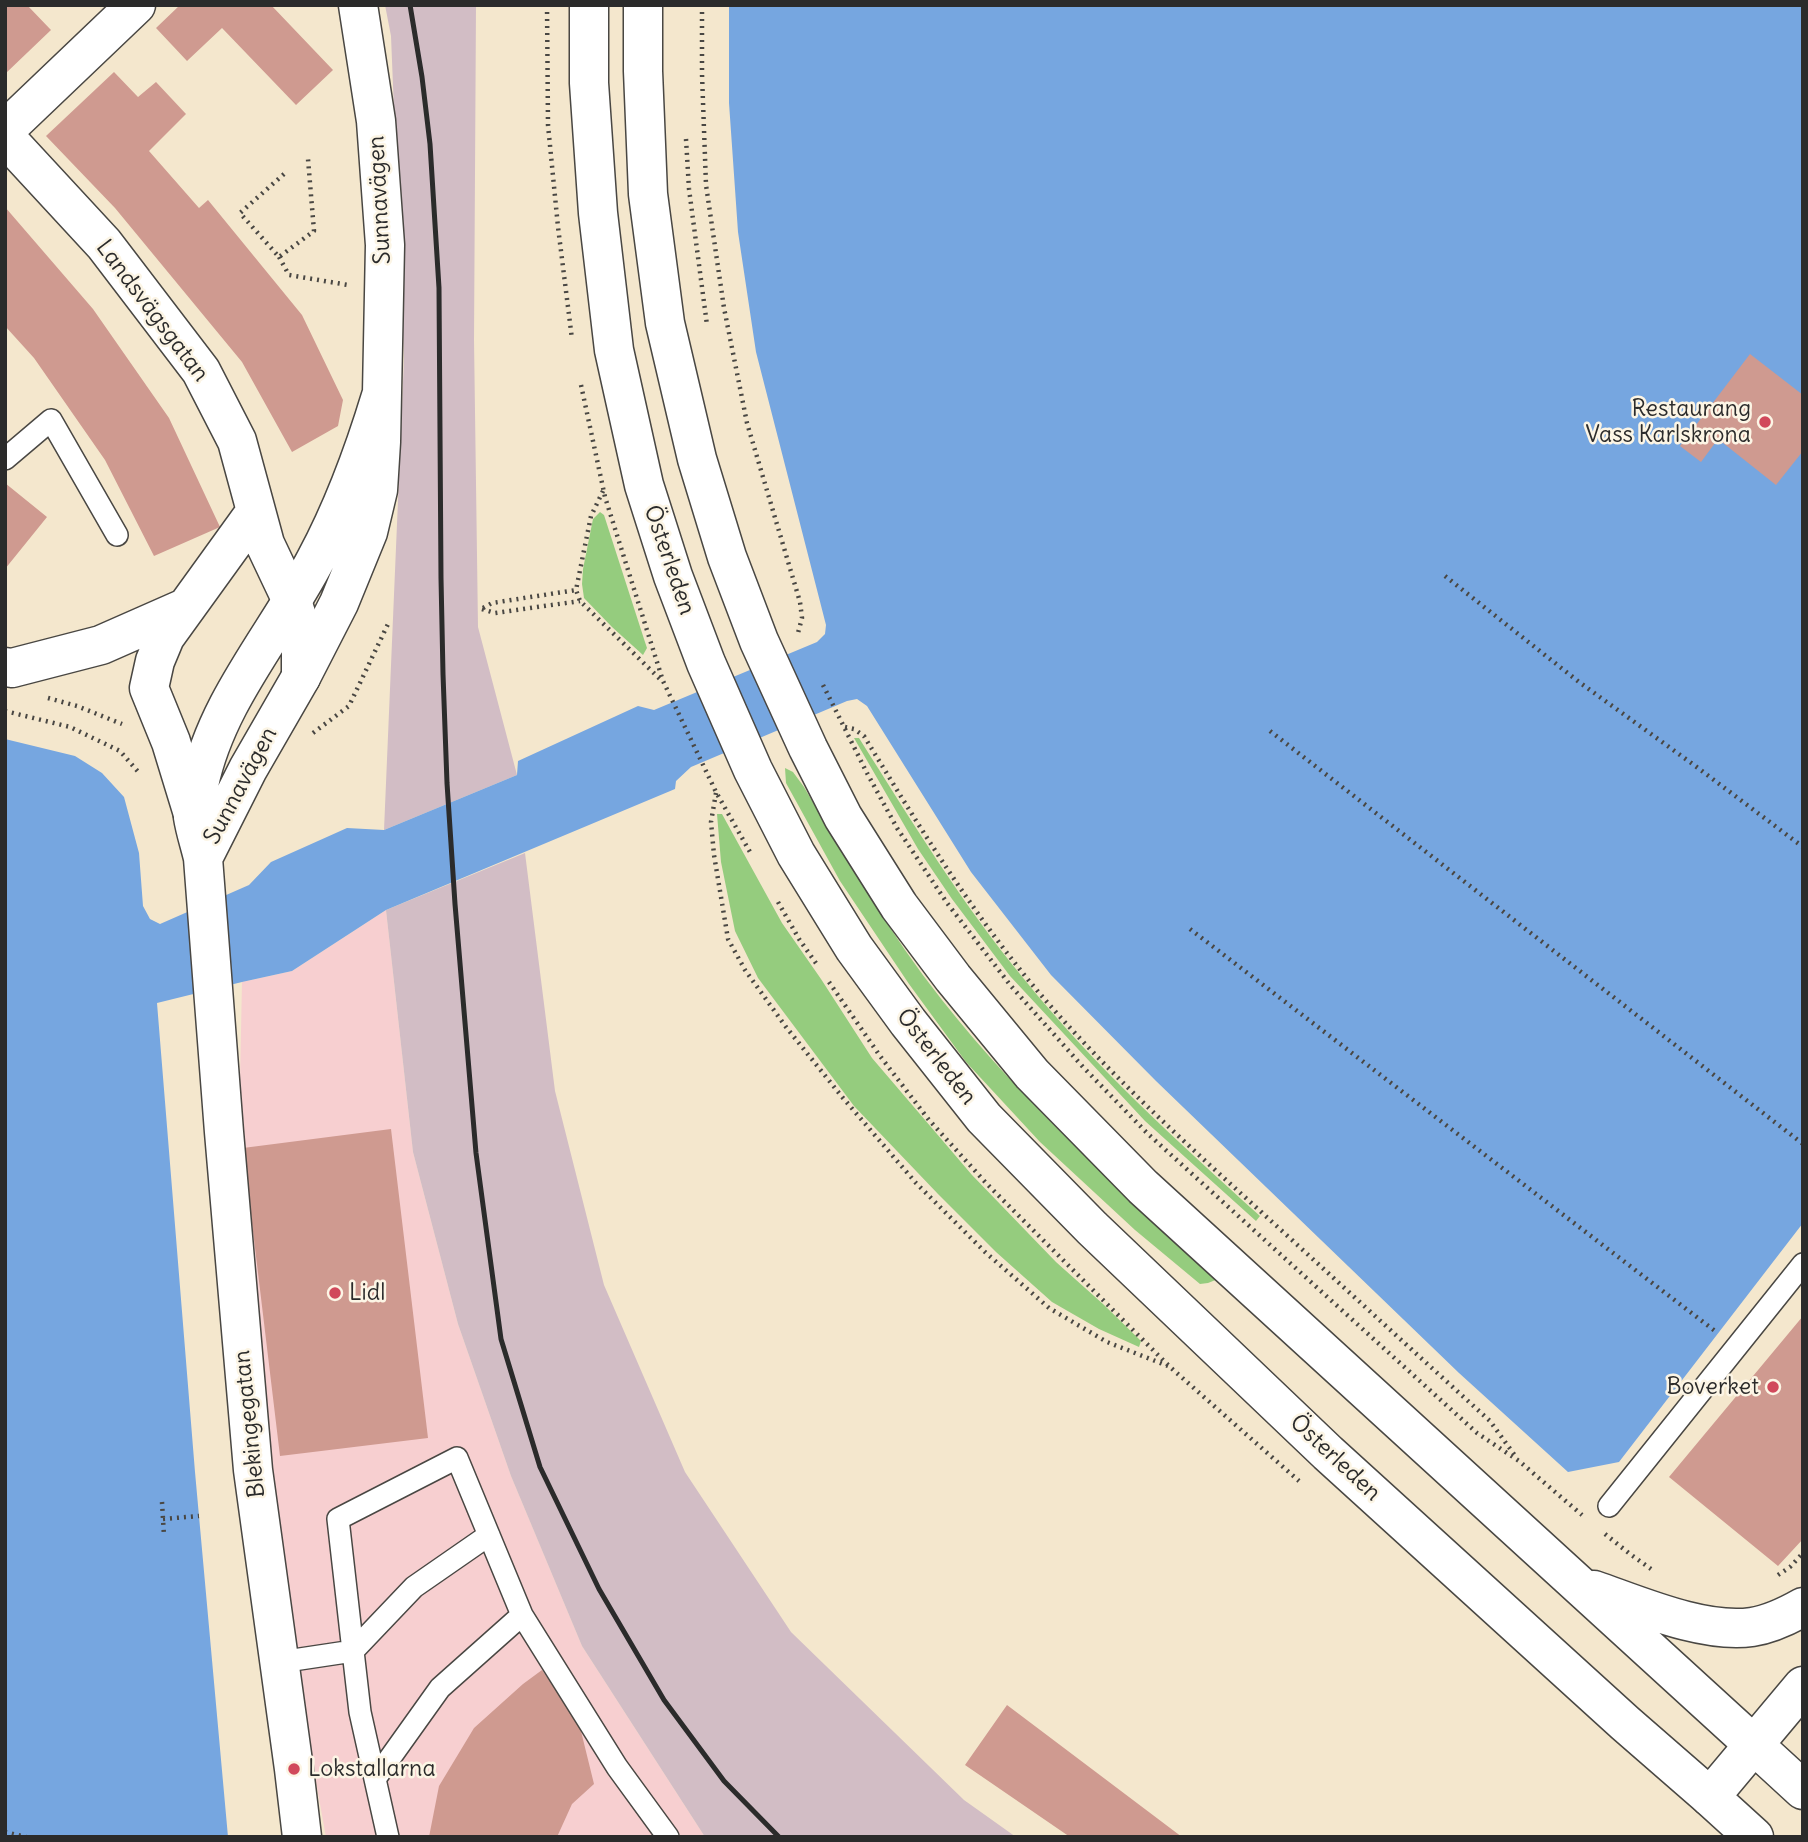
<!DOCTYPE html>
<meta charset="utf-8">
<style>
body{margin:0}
#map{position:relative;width:1808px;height:1842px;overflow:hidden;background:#f4e7cd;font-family:Delius,sans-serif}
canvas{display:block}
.frame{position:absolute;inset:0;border:7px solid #2b2b2b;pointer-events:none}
</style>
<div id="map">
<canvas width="1808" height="1842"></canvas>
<div class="frame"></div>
</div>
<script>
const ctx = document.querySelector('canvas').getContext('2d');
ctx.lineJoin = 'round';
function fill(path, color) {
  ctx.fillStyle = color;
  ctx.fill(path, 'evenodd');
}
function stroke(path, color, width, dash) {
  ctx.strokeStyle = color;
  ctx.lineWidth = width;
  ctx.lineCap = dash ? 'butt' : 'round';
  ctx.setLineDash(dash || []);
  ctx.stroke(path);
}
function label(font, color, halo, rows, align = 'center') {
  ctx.font = font + ' Delius,sans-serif';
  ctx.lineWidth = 5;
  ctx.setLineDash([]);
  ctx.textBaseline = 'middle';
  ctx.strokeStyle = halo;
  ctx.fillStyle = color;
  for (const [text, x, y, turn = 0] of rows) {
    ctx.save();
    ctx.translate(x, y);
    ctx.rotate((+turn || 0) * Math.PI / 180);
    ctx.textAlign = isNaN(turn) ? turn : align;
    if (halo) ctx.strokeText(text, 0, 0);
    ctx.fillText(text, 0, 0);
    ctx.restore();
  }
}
fill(new Path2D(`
 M386,910L413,1152L458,1324L511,1476L582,1646L705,1837H326L274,1552L239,1129L242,982L292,971Z`), '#f7cfd0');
fill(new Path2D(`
 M385,5H476L474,340L478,627L517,775L384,830L404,359L391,36Z
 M525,853L555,1091L604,1285L685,1472L791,1632L964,1800L1016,1837H705L582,1646L511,1476L458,1324L413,1152L386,910Z`), '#d2bdc5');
fill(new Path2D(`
 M600,512L604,515L644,639L647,648L643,655L612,627L584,598L582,584L583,569L593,519Z
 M854,738H859C911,820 962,904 1024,979C1094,1066 1177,1141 1260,1216L1256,1221L1145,1121L1010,976L952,899L918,849Z
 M785,768L793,772L804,787C847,860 890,934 942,1000C1024,1104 1121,1190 1218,1279L1208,1283L1200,1284L1135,1230L1040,1142L966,1062L909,984L840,881L786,783Z
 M717,814H722L782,923L821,979L872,1058L972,1175L1056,1262L1103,1304L1141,1341L1139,1347L1099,1329L1052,1302L996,1252L938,1194L854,1106L758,978L735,931L721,862Z`), '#95cc7e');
fill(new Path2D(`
 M729,5H1803V1223L1619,1462L1568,1472L1459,1373L1156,1081L1051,975L971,872L867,706L857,699L847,701L691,767L676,781L675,789L386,910L292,971L242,982L157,1003L195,1472L228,1837H5V739L75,756L102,773L124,797L139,853L143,906L150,919L160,924L249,885L271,862L347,828L384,830L517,775L518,761L638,706L654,710L817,642L825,634L826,625L756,352L738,232L729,103Z`), '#76a6e0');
fill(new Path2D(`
 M5,5H27L51,30L5,74Z
 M180,5H271L333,70L296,105L222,28L187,61L156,28Z
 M114,72L138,97L156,82L186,114L149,151L199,208L208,200L302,315L343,400L338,426L292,452L242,362L115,208L46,136Z
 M5,207L93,309L169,418L220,527L154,556L105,460L34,358L5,326Z
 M1750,354L1803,395V451L1776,485L1718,439L1701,462L1680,446Z
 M5,483L47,517L5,569Z
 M391,1129L428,1438L280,1456L243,1148Z
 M1803,1316V1539L1778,1566L1669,1477Z
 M542,1670L579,1723L594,1784L572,1804L557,1837H429L439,1786L474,1728L523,1684Z
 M1007,1705L1182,1837H1070L965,1765Z`), '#cf9a90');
const lane = new Path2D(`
 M5,459L51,420L117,535
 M1609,1506L1803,1264
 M280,1662L353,1651L338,1519L457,1458L522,1615
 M375,1779L360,1712L353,1651L414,1587L489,1535
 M388,1837L375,1779L440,1688L522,1615L617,1767L668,1837`);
const street = new Path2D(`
 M5,130L136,5
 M5,137L104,244L201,371L237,441L265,544L292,601L301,629V677
 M5,667L12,668L101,645L185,608
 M193,814L171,742L149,688L155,661L165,637L256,511`);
const secondary = new Path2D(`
 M203,858L248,769L301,677L339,603L368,532L378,490L381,442L385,245L376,121L358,5
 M1754,1745L1803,1790
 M302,1837L294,1769L253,1470L224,1132L203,858C200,845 195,830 193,817C192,807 197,795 199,785C216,701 277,634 316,559C344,507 364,452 381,396
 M1754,1837L1710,1797L1803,1686`);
const primary = new Path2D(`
 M589,5V83L598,213L614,350L644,485L673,576L706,663L753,770L796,854L854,948L908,1022L984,1118L1092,1228L1328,1453L1625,1723L1710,1797
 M643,5V71L648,194L665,323L697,459L727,557L759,641L808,748L843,817L899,906L953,978L1032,1074L1143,1187L1754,1745
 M1594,1590C1640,1606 1704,1634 1752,1627C1771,1624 1787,1616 1803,1607`);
stroke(lane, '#494743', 24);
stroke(street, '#494743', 41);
stroke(secondary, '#494743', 41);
stroke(primary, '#494743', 41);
stroke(new Path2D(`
 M547,5L548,125L558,227L572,339
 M702,5V74L706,185L724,308L747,423L800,602L802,618L798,633
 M686,139L689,189L707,325
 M284,174L240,213L279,257L314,231L308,159
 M279,257L289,275L348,285
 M581,385L605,497L663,681L716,792L750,852
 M603,491L591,516L576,590L580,601L662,681
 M1445,576L1579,682L1694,765L1803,847
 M483,608L492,603L576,590
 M482,609L495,613L580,601
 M823,685L867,773L897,828L947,903L1011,986L1083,1067L1147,1133L1477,1433L1519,1461L1582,1515
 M48,698L77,706L122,724
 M5,711L70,727L120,751L140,774
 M845,727L854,729L864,736C915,820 967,905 1030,982C1099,1065 1179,1137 1259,1210C1336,1280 1413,1351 1490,1421L1516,1457
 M1270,731L1803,1144
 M313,733L349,706L388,624
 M716,793L711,822L714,855L728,939L745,970L786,1027L843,1098L916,1183L985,1252L1049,1308L1107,1342L1168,1366
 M778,902L799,939L818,966
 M1190,929L1715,1331
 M829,982L880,1056L929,1120L987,1184L1170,1367L1299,1481
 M162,1502L164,1536
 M163,1519L199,1516
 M1605,1534L1630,1554L1651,1569
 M1778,1575L1790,1567L1803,1553
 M5,1832L26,1837`), '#494743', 4.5, [2, 5]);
stroke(lane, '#fff', 21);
stroke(street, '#fff', 38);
stroke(secondary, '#fff', 38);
stroke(primary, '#fff', 38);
stroke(new Path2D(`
 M410,5L422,77L430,144L439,288L441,578L443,674L447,783L455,904L476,1153L501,1339L540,1467L599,1589L664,1700L724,1781L779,1837`), '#2b2b2b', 5);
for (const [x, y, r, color] of [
 [1765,422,7,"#d1495b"],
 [335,1293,7,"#d1495b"],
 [1773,1387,7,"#d1495b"],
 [294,1769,7,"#d1495b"]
]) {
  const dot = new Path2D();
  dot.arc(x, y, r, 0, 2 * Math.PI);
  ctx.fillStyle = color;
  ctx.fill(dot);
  stroke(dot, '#fcf5e5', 2.5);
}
label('23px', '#2b2b2b', '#fcf5e5', [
 ["Sunnavägen",380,200,-93],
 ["Landsvägsgatan",152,311,53],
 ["Österleden",669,560,71],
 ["Sunnavägen",241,786,-62],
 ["Österleden",936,1057,52],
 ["Blekingegatan",250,1424,-96],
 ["Österleden",1335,1458,43]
]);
label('23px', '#2b2b2b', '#fcf5e5', [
 ["Restaurang",1751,409],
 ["Vass Karlskrona",1751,435],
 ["Lidl",349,1293,"left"],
 ["Boverket",1759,1387],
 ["Lokstallarna",308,1769,"left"]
], 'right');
</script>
